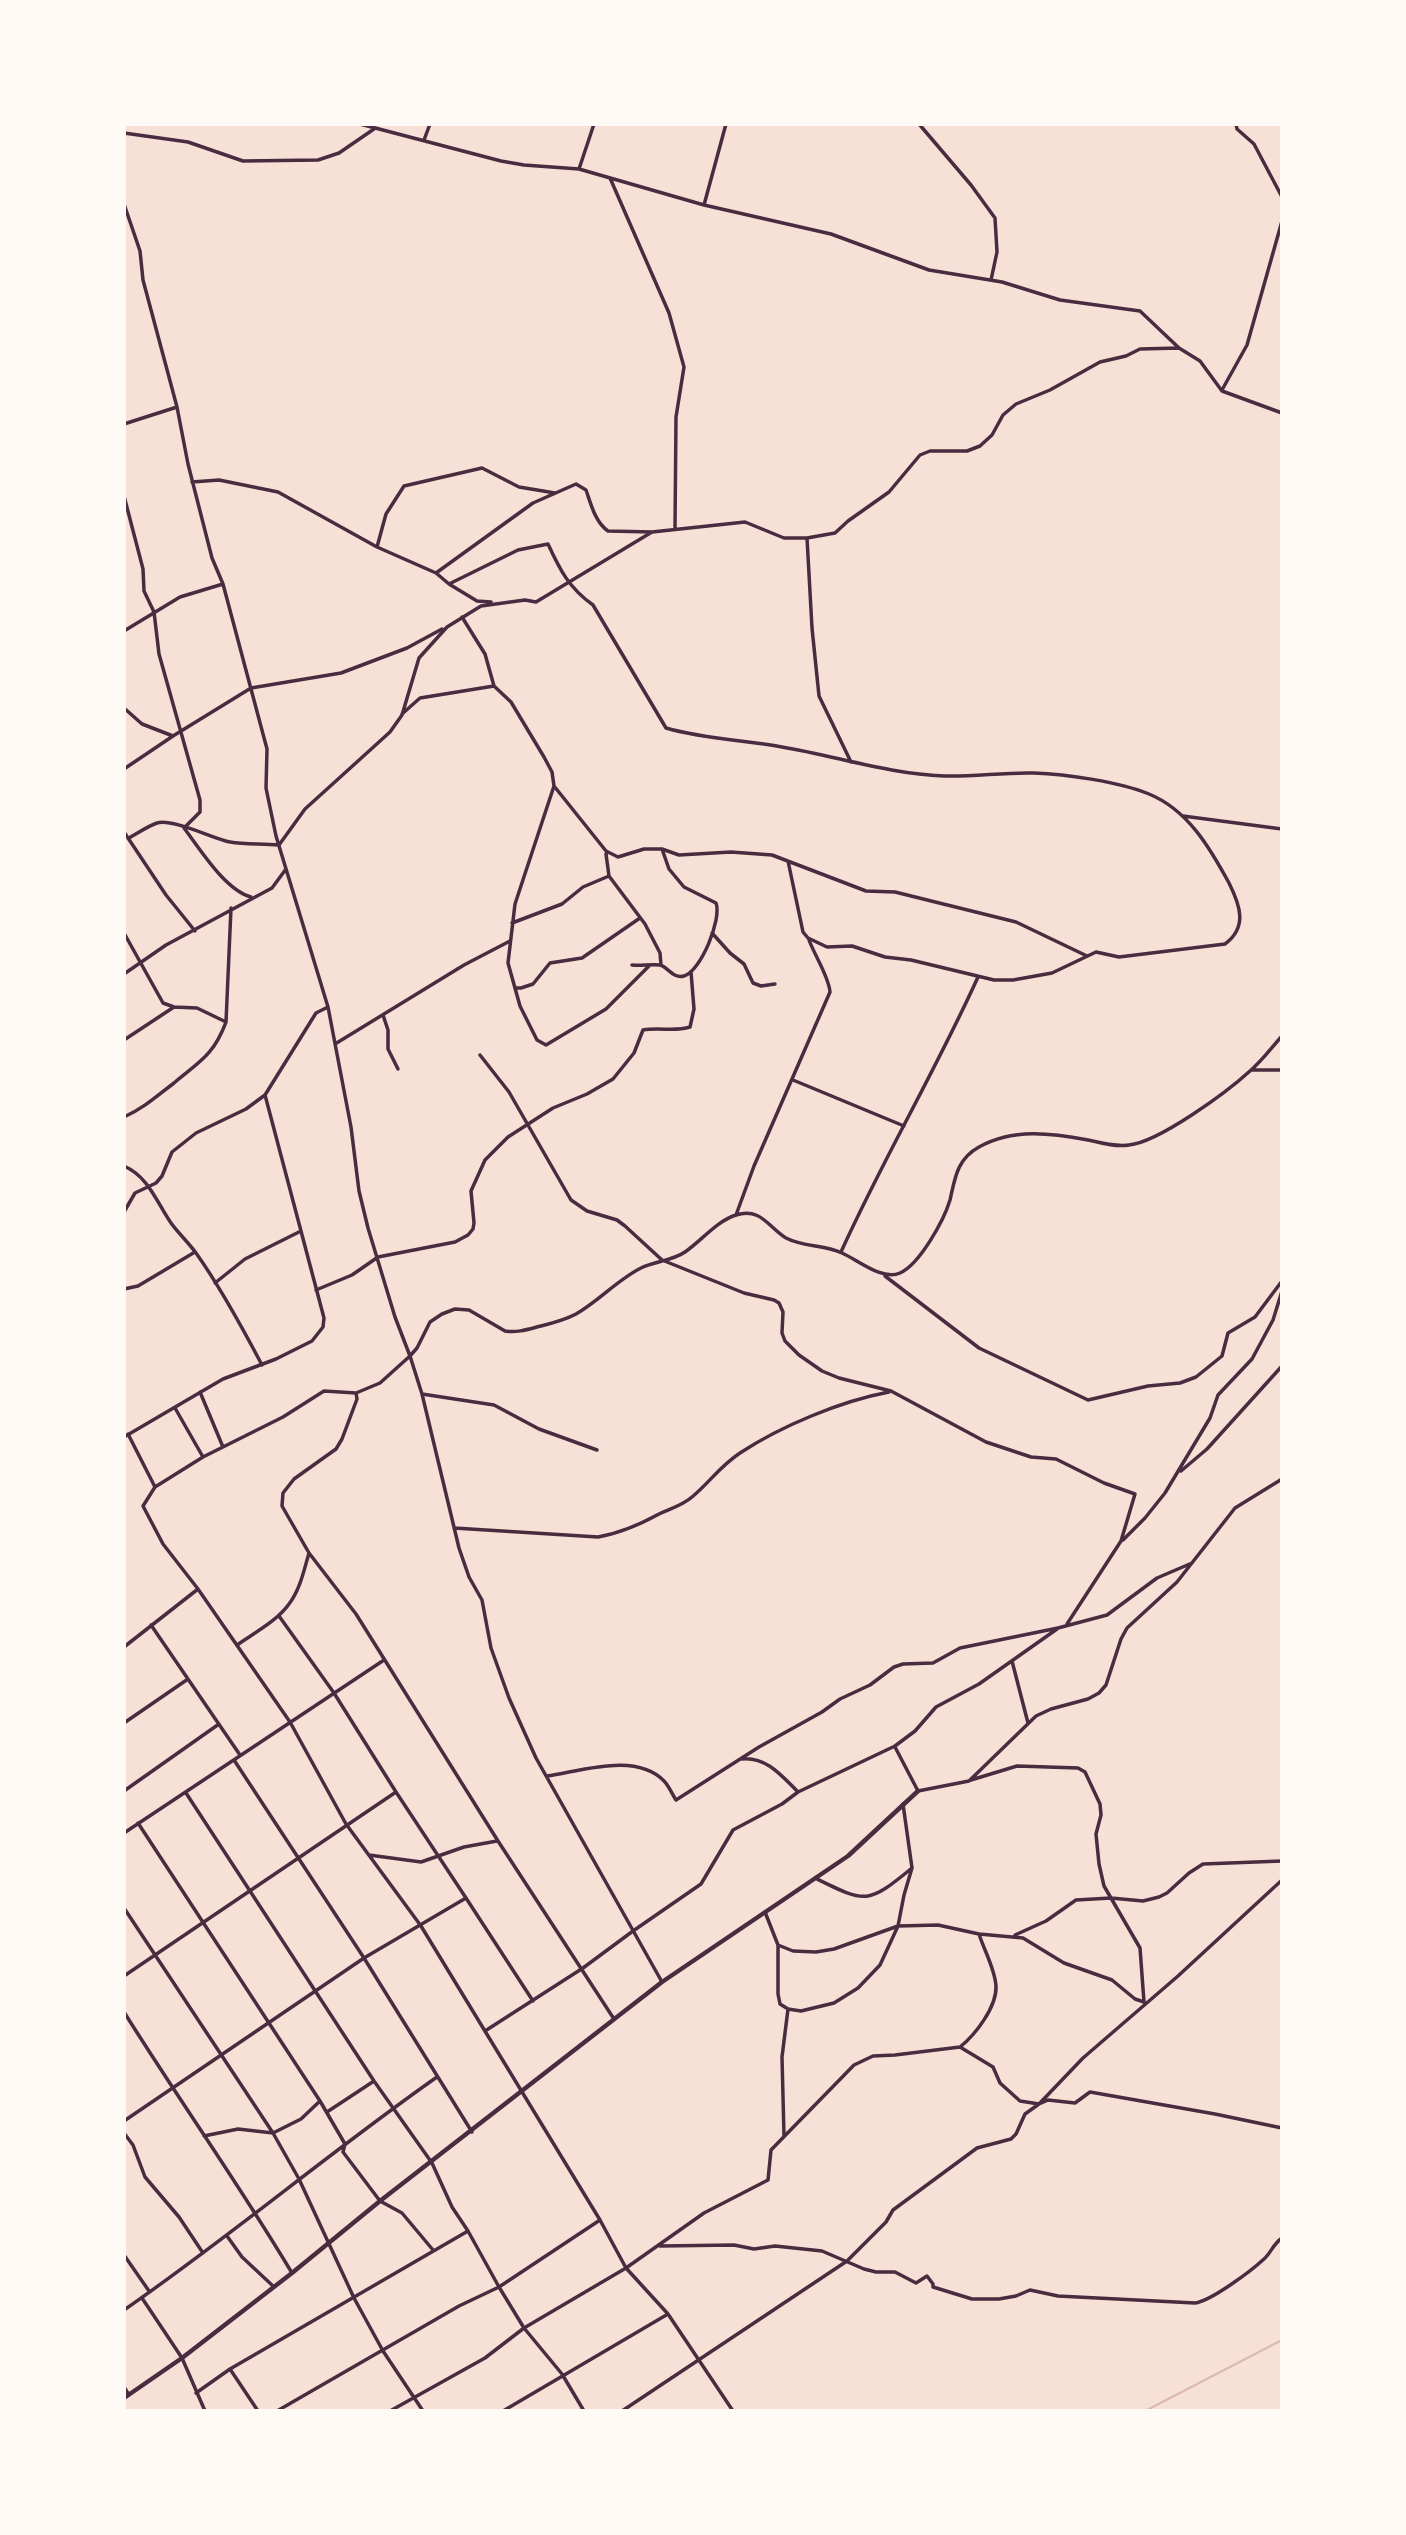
<!DOCTYPE html>
<style>
body{margin:0}
#map{position:relative;width:1406px;height:2535px;overflow:hidden;background:#f7e1d7;font-family:"Exo 2",sans-serif}
canvas{display:block}
.frame{position:absolute;inset:0;border:126px solid #fffaf5;pointer-events:none}
</style>
<div id="map">
<canvas width="1406" height="2535"></canvas>
<div class="frame"></div>
</div>
<script>
const ctx = document.querySelector('canvas').getContext('2d');
ctx.lineJoin = 'round';
function stroke(path, color, width, dash) {
  ctx.strokeStyle = color;
  ctx.lineWidth = width;
  ctx.lineCap = dash ? 'butt' : 'round';
  ctx.setLineDash(dash || []);
  ctx.stroke(path);
}
stroke(new Path2D(`
 M1145,2411L1282,2340`), '#dcb8b0', 2);
stroke(new Path2D(`
 M360,124L501,161L524,165L579,169L704,205L831,234L929,270L1002,282L1060,300L1140,311L1179,348L1200,361L1222,391L1282,413
 M919,124L971,185L995,218L997,252L991,280
 M1236,124L1237,129L1254,144L1282,197
 M124,133L188,142L243,161L318,160L339,153L374,129
 M424,140L430,124
 M579,169L594,124
 M610,178L669,313L684,367L676,417L675,528
 M124,204L140,251L143,280L177,407L188,464L212,558L223,584L267,749L266,788L276,836L328,1007L351,1127L359,1191L368,1228L395,1317L410,1356L422,1394L459,1548L469,1577L482,1600L491,1648L509,1698L536,1758L662,1982
 M704,205L726,124
 M1222,390L1247,345L1282,221
 M124,424L177,407
 M192,482L219,480L278,492L377,547L436,573L449,584L518,550L548,544C560,570 569,588 593,605L666,728C704,739 744,740 782,747C836,756 889,774 944,776C974,777 1004,772 1034,773C1066,774 1120,782 1149,794C1188,810 1210,848 1229,883C1240,905 1248,927 1225,944L1119,957L1096,952L1052,973L1013,980H994L911,960L885,957L852,946L827,947L808,938L803,932L788,861
 M124,496L143,569L144,591L154,612L159,654L200,800V812L184,828C200,849 225,890 251,897
 M807,538L812,628L819,696L851,762
 M377,547L386,514L404,486L482,468L519,487L555,493
 M436,573L533,503L576,484L586,490C591,504 595,522 608,531L652,532
 M449,584L477,601L491,602
 M462,617L485,654L494,686L511,702L544,757L552,772L554,786L606,851L618,857L644,849H662L679,855L731,852L772,855L866,891L895,892L1016,922L1087,956
 M124,631L180,597L223,584
 M124,708L142,724L173,736L124,769
 M402,714L420,698L494,686
 M173,736L251,688L341,673L407,648L442,629
 M554,786L515,904L508,963L520,1006L537,1040L546,1045L606,1009L649,966
 M1183,816L1282,829
 M124,832L166,895L195,931
 M129,838C138,833 148,826 157,823C172,818 214,839 230,842C246,845 263,843 279,845L305,809L390,732L402,715L419,658L447,627L481,606L525,600L536,602L652,532L745,522L784,538H807L835,533L848,521L889,492L920,455L930,451H967L980,446L992,435L1003,415L1016,404L1050,390L1100,362L1126,356L1140,349L1179,348
 M606,854L609,876L645,924L660,953L661,965
 M512,923L562,904L583,887L609,876
 M124,933L163,1003L174,1007L197,1008L226,1022
 M712,933L730,953L744,964L753,983L761,986L775,984
 M632,965C640,966 651,964 660,965C668,967 673,979 684,976C701,971 722,919 716,903L684,887L669,869L662,849
 M124,974L166,945L272,888L286,869
 M515,988H521L533,984L550,963L582,958L640,918
 M383,1015L388,1030V1049L398,1069
 M124,1040L174,1007
 M335,1044L464,965L510,941
 M480,1055L509,1092L571,1200L587,1211L617,1220L625,1226L662,1260L744,1293L774,1300L779,1303L783,1312L782,1333L785,1341L799,1355L822,1371L839,1378L891,1391L986,1442L1031,1457L1056,1459L1104,1483L1135,1494L1121,1541L1067,1624
 M1252,1070H1282
 M793,1080L904,1126
 M124,1117C144,1108 157,1096 174,1083C200,1061 213,1056 226,1022L231,908
 M124,1166C149,1177 157,1203 171,1223C179,1234 188,1242 196,1253C221,1288 242,1327 262,1365
 M124,1212L135,1193L156,1183L162,1176L172,1152L196,1133L246,1109L265,1095L316,1013L328,1007
 M736,1215L754,1166L830,992C829,977 815,956 809,940
 M841,1252C883,1159 936,1070 978,977
 M885,1276L979,1348L1088,1400L1148,1386L1180,1383L1196,1377L1222,1356L1228,1333L1255,1317L1282,1281
 M215,1283L245,1259L301,1231
 M124,1289L138,1286L195,1252
 M316,1290L352,1275L378,1257L455,1242L468,1235L473,1229L474,1223L471,1191L485,1160L508,1137L553,1108L587,1094L613,1079L634,1053L643,1030C660,1027 674,1032 690,1027L694,1009L691,972
 M200,1392L223,1447
 M356,1393L357,1399L342,1439L336,1449L294,1479L283,1493L282,1506L309,1553L356,1614L498,1841L614,2019
 M422,1394L494,1405L539,1429L597,1450
 M175,1408L203,1457
 M128,1434L155,1487L143,1506L163,1544L198,1589L290,1722L346,1824L421,1926L600,2220L626,2268L668,2314L733,2411
 M124,1437L223,1379L276,1359L312,1341L323,1327L324,1318L265,1095
 M1181,1471L1207,1449L1282,1366
 M155,1487L203,1457L283,1417L324,1391L356,1393L380,1383L410,1356L417,1348L430,1322L442,1314L455,1309L469,1310L505,1331C518,1333 529,1329 541,1326C553,1323 565,1320 576,1314C599,1301 617,1280 641,1268C655,1261 672,1261 685,1252C702,1240 717,1221 736,1215C761,1207 769,1228 786,1238C803,1247 825,1245 842,1253C858,1260 882,1281 900,1273C920,1264 944,1220 950,1200C955,1178 957,1159 979,1147C1013,1128 1051,1133 1088,1140C1101,1143 1116,1147 1129,1145C1159,1142 1227,1092 1250,1071C1262,1061 1272,1047 1282,1036
 M454,1528L598,1537C621,1533 639,1525 659,1514C670,1509 683,1505 692,1497C710,1482 719,1467 740,1453C781,1426 841,1401 889,1392
 M1123,1540L1145,1518L1165,1493L1210,1418L1218,1395L1252,1359L1273,1320L1282,1291
 M151,1625L240,1755
 M237,1645C254,1633 277,1621 289,1604C300,1590 304,1570 309,1553
 M124,1647L198,1589
 M1012,1661L1028,1723
 M124,1723L188,1679
 M895,1747L918,1791L969,1781L1036,1716L1051,1709L1088,1699L1099,1693L1106,1685L1121,1639L1127,1628L1177,1582L1235,1508L1282,1479
 M741,1759C766,1756 782,1776 798,1792
 M234,1760L364,1958L472,2132
 M547,1776C582,1771 636,1752 664,1781C669,1786 672,1794 676,1800L759,1747L822,1712L840,1699L870,1685L894,1667L903,1664L933,1663L960,1648L1058,1628L1107,1615L1157,1578L1192,1563
 M971,1780L1017,1766L1078,1768L1085,1772L1100,1804L1101,1815L1096,1834L1099,1864L1104,1886L1140,1948L1144,2002
 M124,1791L219,1724
 M186,1793L374,2081L432,2163L452,2207L468,2231L499,2287L524,2328L562,2374L584,2411
 M138,1823L320,2101L345,2144L343,2152L380,2201L402,2213L433,2250
 M124,1833L384,1660
 M369,1855L421,1862L464,1847L497,1841
 M815,1878C866,1903 867,1905 912,1868
 M466,1898L533,2001
 M124,1908L273,2133L299,2179L354,2298L383,2351L423,2411
 M765,1912L778,1945L793,1951L816,1952L834,1949L898,1926L938,1925L979,1934L1023,1938L1064,1963L1112,1980L1135,1999L1144,2002
 M1015,1935L1046,1921L1076,1900L1111,1898L1143,1901L1159,1897L1167,1893L1189,1873L1203,1864L1282,1861
 M778,1945V1994L780,2004L788,2009L801,2011L834,2003L858,1988L880,1965L898,1926L904,1895L912,1868L903,1804
 M124,1976L396,1792L334,1693L279,1616
 M124,2012C179,2100 239,2184 292,2273
 M485,2031L583,1968L633,1931L701,1884L733,1830L782,1804L798,1792L895,1746L915,1731L936,1707L979,1684L1057,1629
 M960,2047L993,2067L1000,2083L1020,2101L1039,2104L1048,2100L1075,2103L1090,2092L1215,2114L1282,2128
 M327,2112L374,2081
 M124,2121L364,1958L466,1898L396,1792
 M124,2133L133,2145L145,2177L179,2217L203,2253
 M204,2136L238,2129L273,2133L301,2119L320,2101
 M784,2136L782,2057L788,2009
 M227,2236L242,2257L273,2286
 M660,2246L734,2245L754,2249L775,2246L822,2251L864,2269L876,2272H895L916,2283L927,2276L933,2284V2287L972,2299H999L1016,2296L1030,2290L1058,2296L1195,2303C1211,2301 1251,2271 1264,2259C1271,2253 1273,2244 1282,2238
 M124,2255L149,2291
 M142,2298L182,2358L205,2411
 M124,2310C231,2236 330,2152 437,2077
 M230,2369L258,2411
 M124,2387L129,2395
 M196,2393L230,2369L468,2231
 M277,2411L459,2306L499,2287L600,2220
 M390,2411L485,2358L524,2328L626,2268L704,2213L768,2180L771,2150L854,2065L873,2056L895,2055L960,2047C975,2035 997,2007 996,1986C995,1969 984,1950 979,1934
 M503,2411L668,2314
 M622,2411L847,2261L886,2222L893,2210L977,2148L1011,2139L1016,2134L1025,2114L1039,2104L1083,2058L1178,1976L1282,1880`), '#4a2c40', 3.5);
stroke(new Path2D(`
 M124,2398L182,2358L292,2273L380,2201L662,1982L848,1856L918,1791`), '#4a2c40', 4.5);
</script>
